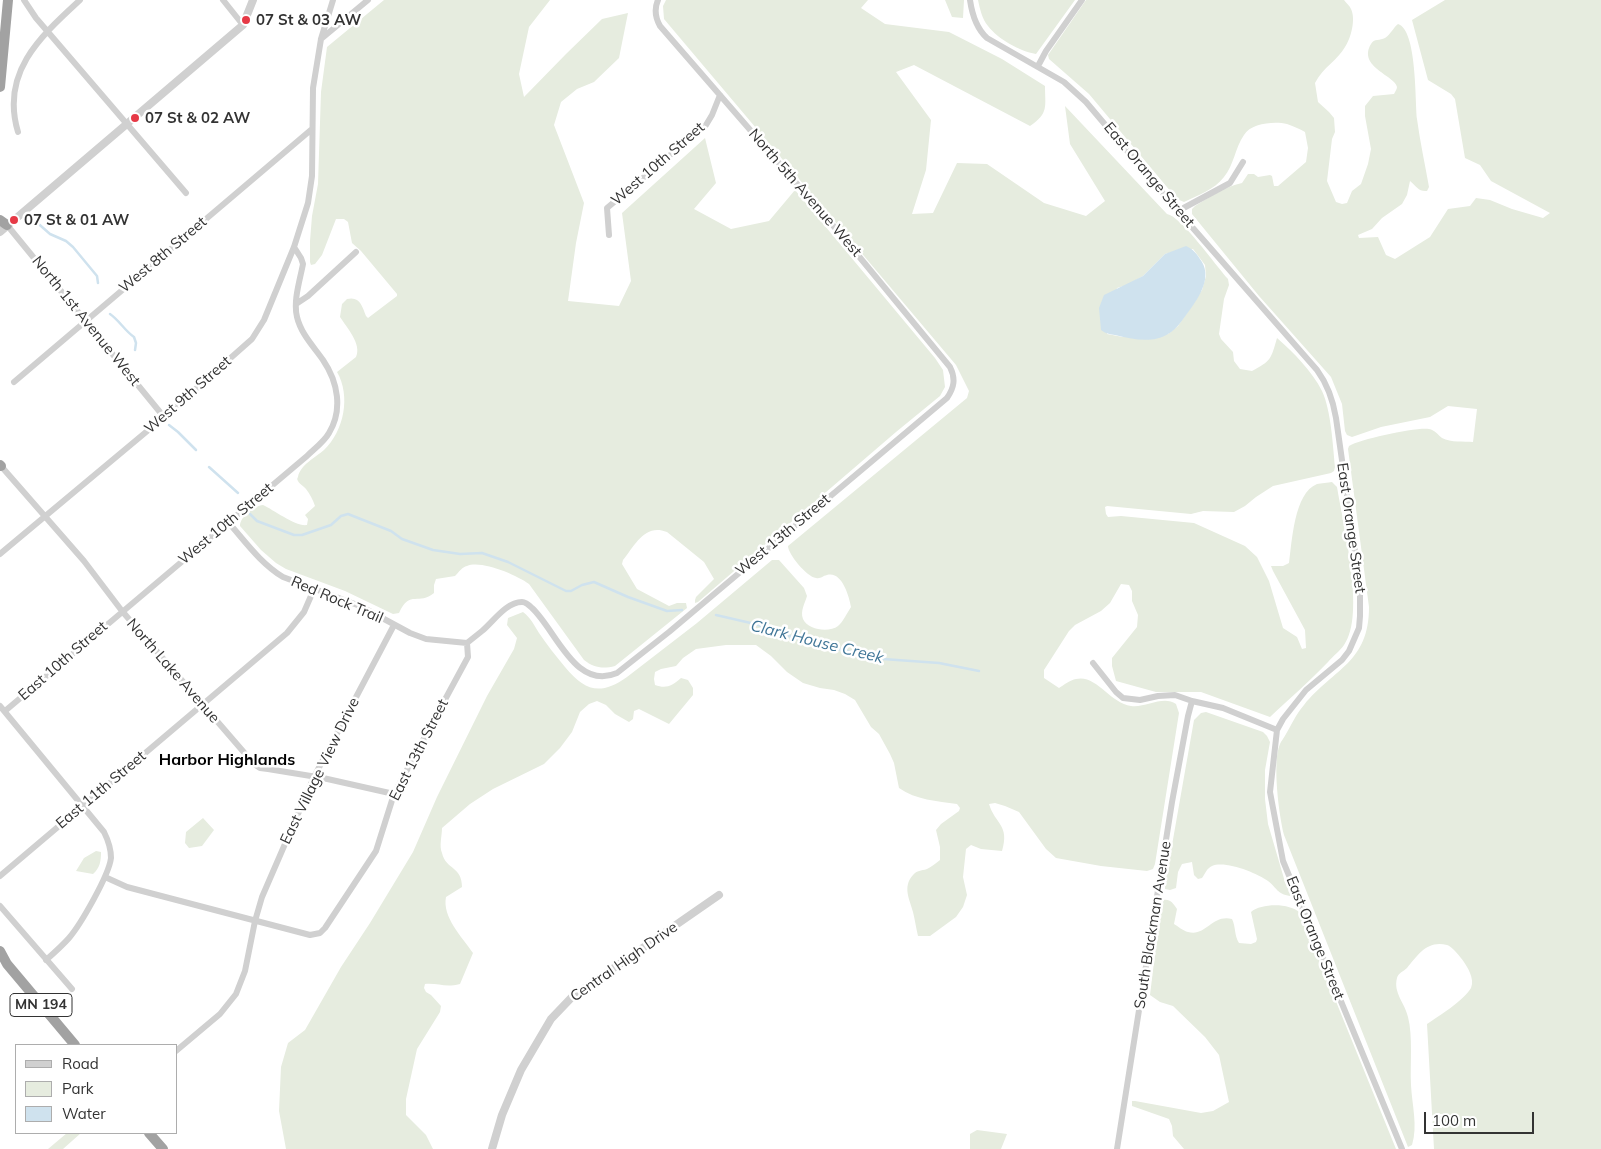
<!DOCTYPE html>
<style>
body{margin:0}
#map{position:relative;width:1601px;height:1149px;overflow:hidden;background:#fff;font-family:Mulish,sans-serif}
canvas{display:block}
.legend{position:absolute;left:15px;top:1044px;width:162px;height:90px;box-sizing:border-box;background:#fff;border:1px solid #adadad;margin:0;padding:6px 9px;list-style:none;font-size:15px;color:#333}
.legend li{display:flex;align-items:center;gap:10px;height:25px}
.legend b{width:25px;border:1px solid #adadad}
.scale{position:absolute;left:1424px;top:1112px;width:110px;height:22px;box-sizing:border-box;border:2px solid #333;border-top:0;padding-left:6px;font-size:15px;line-height:18px;white-space:nowrap;color:#333;-webkit-text-stroke:4px #fff;paint-order:stroke}
</style>
<div id="map">
<canvas width="1601" height="1149"></canvas>
<ul class="legend">
<li><b style="height:6px;background:#d0d0d0"></b>Road</li>
<li><b style="height:14px;background:#e6ecdf"></b>Park</li>
<li><b style="height:14px;background:#cfe2ee"></b>Water</li>
</ul>
<div class="scale">100 m</div>
</div>
<script>
const ctx = document.querySelector('canvas').getContext('2d');
ctx.lineJoin = 'round';
function fill(path, color) {
  ctx.fillStyle = color;
  ctx.fill(path, 'evenodd');
}
function stroke(path, color, width, dash) {
  ctx.strokeStyle = color;
  ctx.lineWidth = width;
  ctx.lineCap = dash ? 'butt' : 'round';
  ctx.setLineDash(dash || []);
  ctx.stroke(path);
}
function label(font, color, halo, rows, align = 'center') {
  ctx.font = font + ' Mulish,sans-serif';
  ctx.lineWidth = 5;
  ctx.setLineDash([]);
  ctx.textBaseline = 'middle';
  ctx.strokeStyle = halo;
  ctx.fillStyle = color;
  for (const [text, x, y, turn = 0] of rows) {
    ctx.save();
    ctx.translate(x, y);
    ctx.rotate((+turn || 0) * Math.PI / 180);
    ctx.textAlign = isNaN(turn) ? turn : align;
    if (halo) ctx.strokeText(text, 0, 0);
    ctx.fillText(text, 0, 0);
    ctx.restore();
  }
}
fill(new Path2D(`
 M384,0H550L529,27L519,74L524,97L566,54L602,19L628,13L619,58L594,82L577,89L561,102L554,125L584,203L576,243L568,301L619,306L631,281L622,213L705,138L716,183L694,209L731,229L769,221L795,190L935,358L943,370L945,387L940,396L896,432L698,602L695,603V600L696,597L714,579L704,562L667,532C645,523 635,545 623,560L622,564L637,589L669,606L677,603H686L687,608L615,666C603,669 594,668 584,660L529,584C516,575 482,560 467,566C462,567 459,572 455,576L436,579L434,585V593C419,606 410,589 399,613L393,614L345,591L286,569L276,563L261,550L240,526C240,517 254,506 263,505C274,510 296,527 307,525L308,519L305,515L315,506C313,500 310,494 306,489C304,486 299,484 298,481C297,480 297,478 298,477C300,465 316,457 324,450C344,431 351,396 337,372L356,357C362,344 347,328 340,317L342,304L347,299C360,296 362,306 366,316L368,318L397,296V294L361,251L352,243L348,222L344,219H336L322,255L315,264L311,265L310,262V241L312,216L318,184L321,92L327,47Z
 M666,0H868L861,8L885,24L949,32L1002,59L1045,86C1045,107 1049,113 1030,126L914,65L896,72L931,120L926,170L912,214L933,213L957,163L987,164L1044,203L1086,216L1105,201L1070,144L1065,106L1167,214C1181,216 1216,266 1228,279L1229,285L1224,299L1219,334L1221,339L1233,352L1234,361L1240,369L1252,371C1271,361 1271,359 1277,338C1294,353 1312,371 1322,391C1331,410 1333,446 1335,467L1334,471L1331,473L1273,486L1256,497L1245,506L1234,512L1203,511L1191,514L1107,506L1105,507L1106,514L1108,517L1121,516L1194,523L1245,546L1257,557L1269,581L1283,628L1297,637L1302,649L1306,648L1305,630L1273,571L1271,566H1283L1289,563C1292,542 1294,493 1317,484C1321,483 1328,483 1332,482L1337,487C1343,524 1366,615 1344,645C1340,651 1333,656 1328,662C1310,681 1289,699 1270,717L1201,692H1156L1116,681L1112,666V658L1137,627L1138,615L1132,601V591L1129,585L1121,584L1110,603L1101,611L1075,625L1069,631L1044,670V678L1059,688C1064,685 1070,680 1076,679C1096,674 1110,703 1131,706C1146,708 1163,695 1176,704L1179,713L1155,864L1153,869L1147,871L1101,866L1056,858L1046,849L1019,812L1005,806L995,803L989,804C995,824 1010,825 1002,851L981,849L971,845L966,849L963,877L967,895L963,907L956,917L930,936H918C916,928 915,920 913,912C910,900 902,887 913,875C917,870 921,871 927,869C931,867 936,863 940,860V847L936,830L941,824L959,811L960,808L957,804C937,801 916,800 899,788L894,763L890,754L879,734L871,727L855,700L845,694L834,690L820,688L803,683L787,672L771,656L756,645H726L696,649L683,658L676,666L661,669L655,672L654,679L655,685C666,689 672,686 681,678L688,680L693,688V695L669,724L639,709L634,711L633,719L629,722L615,714L606,705L597,701L589,704L580,712L572,732L560,748L544,764L493,789L470,804L442,828C442,836 439,846 442,853C446,870 462,866 462,887L446,897C442,917 462,937 473,953L460,984C445,988 439,983 425,984L424,988L426,992L431,995L441,1006L440,1012L417,1049L406,1099V1115L426,1135L433,1149H286L279,1111L281,1067L288,1043L305,1030L341,967L370,923L413,852L437,797L487,696L514,649L517,638L507,625L508,618L523,612C531,618 534,625 539,633C547,645 556,656 565,667C585,691 600,696 627,677L697,623L772,560H779L804,588L807,596C805,603 800,611 803,619C808,630 829,633 838,626C843,622 847,613 851,607C849,596 842,571 827,575C822,576 821,579 816,578C807,577 788,554 788,546L967,398L969,391L956,365L664,19L663,6ZM1193,249L1205,265L1206,276L1202,290L1178,326L1168,334L1123,337L1107,334L1117,288L1127,285L1143,276L1165,254L1179,250Z
 M945,0H964L963,18L952,17Z
 M978,0H1075L1036,54C1019,51 998,39 988,26C982,19 980,9 978,0Z
 M1086,0H1344C1346,3 1350,6 1351,9C1356,19 1351,38 1345,47C1338,60 1323,67 1315,83L1318,102L1329,112L1334,118L1335,132L1332,139L1327,181L1336,202L1342,204L1347,203L1352,191L1361,184L1368,164L1371,149L1365,116V106L1373,96L1394,94C1395,92 1397,89 1397,87C1396,76 1357,67 1371,44C1374,38 1380,41 1385,38C1391,34 1393,28 1398,24C1417,30 1415,100 1417,119C1420,142 1425,164 1429,187L1427,191C1419,192 1416,186 1410,181L1407,195L1402,204L1382,218L1372,229L1358,235L1359,238L1378,237L1386,255L1395,259L1430,237L1448,209L1470,206L1476,198L1490,200L1512,209L1543,218L1550,213L1491,181L1480,165L1465,158L1455,99L1451,94L1428,80L1412,20L1445,0H1601V1149H1434L1427,1024C1439,1016 1463,1001 1471,988C1473,983 1472,978 1470,973C1468,966 1454,947 1447,945C1427,940 1418,955 1407,968C1404,971 1398,973 1397,978C1393,993 1405,1003 1408,1017C1413,1036 1410,1065 1411,1085C1412,1105 1418,1126 1412,1145L1408,1147L1284,835C1279,815 1272,762 1280,744C1281,741 1284,738 1286,734C1292,724 1296,714 1304,705C1334,668 1369,663 1369,607L1348,449L1349,446C1361,439 1416,427 1429,429C1435,430 1438,435 1442,438C1451,443 1464,441 1473,442L1477,409L1448,406L1430,417L1381,427L1352,437L1347,435L1345,431L1342,404L1331,377L1259,296L1192,214V209L1195,206C1210,197 1224,187 1242,183L1248,174H1254L1258,177L1270,175L1272,176L1274,186H1278L1306,162L1308,148L1305,132C1300,129 1293,126 1287,124C1275,121 1251,123 1244,135C1235,148 1234,165 1224,177C1214,190 1198,195 1184,202L1177,199L1089,94L1049,59L1048,55Z
 M1206,712L1263,732L1267,736L1270,742L1265,770V799L1268,824L1285,882L1292,893L1290,896C1277,894 1277,888 1268,881C1257,873 1225,860 1212,866C1207,868 1205,874 1202,878L1198,879L1194,875L1192,862L1182,864L1178,872L1176,888L1170,890L1165,889V885L1194,720L1201,713Z
 M203,818L214,830L202,846L189,848L185,843L186,832Z
 M96,851L101,852C101,861 100,868 93,874L76,871L84,858Z
 M1164,900C1170,899 1173,903 1177,909L1174,924C1178,926 1183,931 1188,932C1206,937 1212,914 1232,919C1236,927 1234,935 1239,943L1251,944L1256,942L1257,939L1251,912C1262,903 1290,903 1300,913L1396,1149H1184L1173,1136L1172,1126L1169,1119L1132,1106V1101H1135L1201,1113L1213,1111L1229,1102L1219,1055L1205,1037L1173,1006L1160,1002L1150,995L1161,904Z
 M977,1130L1007,1134L1001,1149H970V1134Z
 M67,1133H81L63,1149H48Z`), '#e6ecdf');
fill(new Path2D(`
 M1186,246C1193,249 1196,253 1200,259C1213,276 1200,296 1189,311C1183,319 1177,329 1168,334C1152,344 1132,339 1115,335C1110,334 1108,334 1104,332L1101,330L1099,308L1104,295L1143,276L1165,254Z`), '#cfe2ee');
stroke(new Path2D(`
 M33,219L50,234L66,241L73,247L97,276L98,283
 M110,314C119,320 125,331 134,337L136,343L135,350
 M169,425L178,432L196,450
 M209,467L238,493
 M250,514L257,521L294,535H302L331,525L341,516L348,514L391,531L402,539L433,550L460,554L482,553L508,562L566,591H571L582,585L594,582L628,597L667,611L682,610
 M716,615L755,624L812,644L863,654L883,659L939,663L979,671`), '#cfe2ee', 2.5);
stroke(new Path2D(`
 M24,0L36,18L186,193
 M223,0L243,25
 M970,0C972,14 976,28 987,38L1064,82L1086,102L1178,211L1317,370C1328,385 1333,400 1336,418L1360,587V616L1359,628L1349,651L1342,660L1306,690L1283,719L1277,730L1270,792L1283,861L1402,1149
 M321,39L368,0
 M1038,66L1046,51L1082,0
 M18,132C0,72 41,36 80,0
 M1178,211L1230,183L1243,162
 M7,225L164,417
 M609,235L607,208L706,125L712,115L720,95
 M296,304L308,296L356,252
 M14,382L312,129
 M1,466L84,561L122,611L254,764L260,768L268,769L323,778L394,794
 M228,522C245,541 260,563 283,577L360,606L410,633L426,639L467,643
 M0,554L164,417L252,339L264,320L294,247L308,203L312,176L313,88L321,39L333,0
 M467,643C472,639 477,635 482,631C493,622 506,602 522,602C526,602 529,605 532,608C556,630 575,691 617,673L669,632L947,398C954,388 956,379 950,367L843,237L660,26C655,17 654,9 658,0
 M1093,663L1116,692L1123,698L1140,700L1158,696L1175,695L1192,701L1223,708L1277,730
 M0,706L104,832C108,840 111,849 111,858C109,875 81,924 69,938C62,946 54,953 46,960
 M5,711L307,456C314,449 324,442 329,433C343,410 338,382 323,360C314,347 301,334 297,317C293,301 300,280 303,264L301,258L294,247
 M0,876L287,633L304,612L314,589
 M105,877L127,887L310,935L320,933L325,928L376,851L394,794L468,657L467,643
 M0,906L72,989
 M176,1051L220,1014L236,994L245,971L255,921L262,897L314,777L394,625
 M1117,1149L1172,802L1188,716L1192,701`), '#d0d0d0', 6);
stroke(new Path2D(`
 M0,232L243,25L253,0
 M492,1149L502,1115L521,1070L551,1019L572,997L719,895`), '#d0d0d0', 8);
stroke(new Path2D(`
 M0,87L8,0
 M0,220L7,225
 M0,465L1,466
 M0,951L7,964L75,1045
 M149,1133L163,1149`), '#a2a2a2', 10);
for (const [x, y, r, color] of [
 [246,20,5,"#e63946"],
 [135,118,5,"#e63946"],
 [14,220,5,"#e63946"]
]) {
  const dot = new Path2D();
  dot.arc(x, y, r, 0, 2 * Math.PI);
  ctx.fillStyle = color;
  ctx.fill(dot);
  stroke(dot, '#fff', 2);
}
for (const [x, y, w] of [
 [41,1005,62]
]) {
  const box = new Path2D();
  box.roundRect(x - w / 2, y - 11.5, w, 23, 4);
  ctx.fillStyle = '#fff';
  ctx.fill(box);
  stroke(box, '#333', 1);
}
label('bold 14px', '#333', null, [
 ["MN 194",41,1005]
]);
label('bold 15px', '#333', '#fff', [
 ["07 St & 03 AW",256,20],
 ["07 St & 02 AW",145,118],
 ["07 St & 01 AW",24,220]
], 'left');
label('15px', '#333', '#fff', [
 ["West 10th Street",658,164,-41],
 ["East Orange Street",1149,175,50],
 ["North 5th Avenue West",805,193,49],
 ["West 8th Street",163,255,-40],
 ["North 1st Avenue West",86,321,51],
 ["West 9th Street",188,395,-41],
 ["West 10th Street",226,524,-40],
 ["East Orange Street",1351,528,82],
 ["West 13th Street",783,535,-40],
 ["Red Rock Trail",337,600,23],
 ["East 10th Street",63,661,-41],
 ["North Lake Avenue",173,671,49],
 ["East 13th Street",419,750,-63],
 ["East Village View Drive",320,771,-64],
 ["East 11th Street",101,790,-40],
 ["South Blackman Avenue",1153,925,-81],
 ["East Orange Street",1315,938,68],
 ["Central High Drive",624,962,-35]
]);
label('italic 16px', '#3f7597', '#fff', [
 ["Clark House Creek",817,642,14]
]);
label('bold 16px', '#000', '#fff', [
 ["Harbor Highlands",227,760]
]);
</script>
